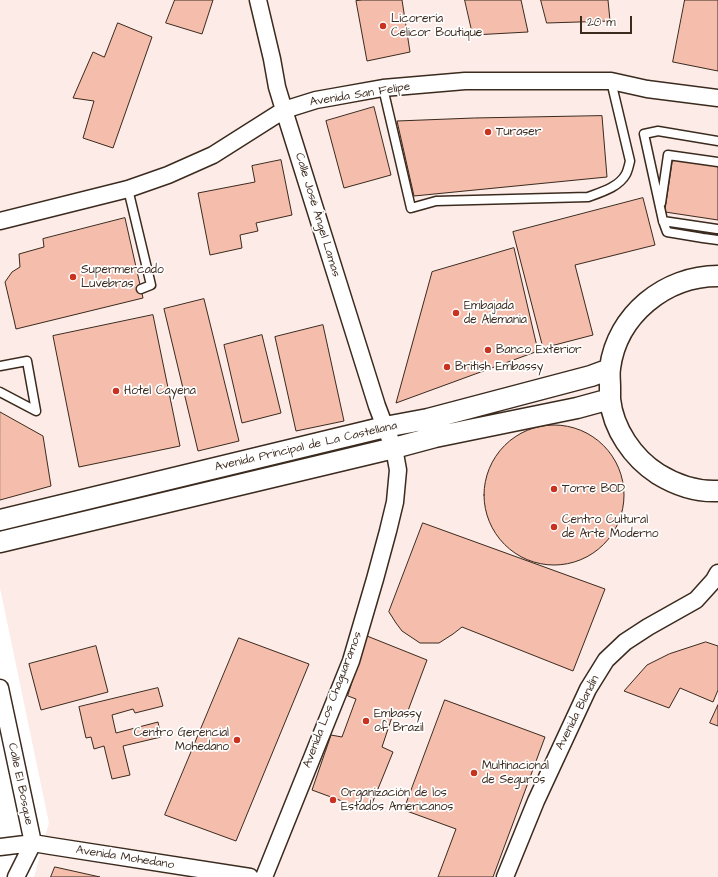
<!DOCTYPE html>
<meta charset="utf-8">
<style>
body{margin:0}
#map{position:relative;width:718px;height:877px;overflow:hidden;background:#fff;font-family:"Architects Daughter",sans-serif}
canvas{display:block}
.scale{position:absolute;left:580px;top:16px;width:52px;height:18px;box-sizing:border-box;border:2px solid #3b2a1e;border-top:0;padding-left:5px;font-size:12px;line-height:14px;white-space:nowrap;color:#3b2a1e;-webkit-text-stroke:3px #fff;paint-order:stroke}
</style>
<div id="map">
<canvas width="718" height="877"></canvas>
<div class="scale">20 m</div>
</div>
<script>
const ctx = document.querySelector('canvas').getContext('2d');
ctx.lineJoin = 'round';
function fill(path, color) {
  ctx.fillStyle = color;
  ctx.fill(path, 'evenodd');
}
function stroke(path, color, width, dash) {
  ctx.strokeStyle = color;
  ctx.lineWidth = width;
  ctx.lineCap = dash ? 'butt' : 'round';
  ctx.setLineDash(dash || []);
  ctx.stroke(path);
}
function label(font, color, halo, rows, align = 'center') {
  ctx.font = font + ' "Architects Daughter",sans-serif';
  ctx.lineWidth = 3.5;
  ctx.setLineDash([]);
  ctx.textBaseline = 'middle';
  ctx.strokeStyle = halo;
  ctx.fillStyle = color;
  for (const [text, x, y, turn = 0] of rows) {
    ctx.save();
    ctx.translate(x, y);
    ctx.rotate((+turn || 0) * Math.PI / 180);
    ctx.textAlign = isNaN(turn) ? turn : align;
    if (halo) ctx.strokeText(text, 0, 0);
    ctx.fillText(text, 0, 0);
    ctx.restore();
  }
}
fill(new Path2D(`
 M0,0H718V877H34L49,823L0,588Z`), '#fcebe6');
const building = new Path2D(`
 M175,0H213L202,34L166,23Z
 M363,0H402L410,52L367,61L356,1Z
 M465,0H521L528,32L473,35Z
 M541,0H608L610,21L547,23Z
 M685,0H718V71L673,62Z
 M118,23L152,37L113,148L83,138L94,101L73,98L93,52L104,57Z
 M374,107L391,175L344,188L326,121Z
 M602,116L607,177L414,196L397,121L474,118Z
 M673,159L718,166V220L665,212Z
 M281,160L292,215L256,223L258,231L240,235L242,248L210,255L198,193L255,182L252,166Z
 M643,198L655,245L575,265L593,335L543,348L513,232Z
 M125,218L143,298L16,329L14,320L5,282L12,272L20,267L19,254L44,247L43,239Z
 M514,248L538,351L396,403L432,272Z
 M204,299L239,441L198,451L164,309Z
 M153,315L180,446L79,467L53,336Z
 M323,325L344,421L296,431L275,337Z
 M262,335L281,413L242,423L224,345Z
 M0,412L43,436L51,486L0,500Z
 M484 495a70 70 0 1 1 140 0a70 70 0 1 1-140 0Z
 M423,523L605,589L573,671L462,627L453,634L439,643H420L402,631L396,623L389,612Z
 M367,636L427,660L406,716L394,711L382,747L393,752L369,811L312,790L331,735L342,737L356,699L348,696Z
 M239,638L309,664L236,841L165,815Z
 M706,642L718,646V690L713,702L680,688L669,708L624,691L647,665L669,654Z
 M96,646L108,692L41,710L29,664Z
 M158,688L163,706L135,713L133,709L112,715L116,733L158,722L161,737L123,746L130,775L112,779L104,746L94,749L91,737L86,738L79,707Z
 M445,700L545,737L493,877H438L456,829L404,810Z
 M718,705V726L710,723Z
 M55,867L100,877H51Z`);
fill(building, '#f5bdab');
stroke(building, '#3b2a1e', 1);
const service = new Path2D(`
 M383,88L411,208L436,201L588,197C602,192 619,187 626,174C628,170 629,165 630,161L611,81
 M718,141L658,131L644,134L663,221L667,232L703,238L718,240
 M128,189L151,285L141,289
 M661,203L668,155L718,162
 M663,221L717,229
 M0,366L27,361L36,411L0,392`);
const minor = new Path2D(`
 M258,0L272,59L277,87L284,110L377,406L385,427L394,448L398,470L395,502L388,531L375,579L351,661L264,877
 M0,221L128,189L168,175L213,155L284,110L316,100L333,97L383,88L465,81H611L647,89L718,98
 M0,688L33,843L16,877
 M0,847L33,843L51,846L250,877
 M505,877L536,801L588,689L606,660L625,642L648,627L696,600L714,580L718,573`);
const tertiary = new Path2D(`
 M718,276C665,276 617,315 610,368C609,374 610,381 610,387C610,391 610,395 610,399C613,429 633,458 658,474C676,485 697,492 718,491
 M0,520L385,427L428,419L591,376L610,369
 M0,542L394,448L435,437L577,408L610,399`);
stroke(service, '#3b2a1e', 11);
stroke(minor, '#3b2a1e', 19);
stroke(tertiary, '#3b2a1e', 23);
stroke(service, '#fff', 8);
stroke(minor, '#fff', 16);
stroke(tertiary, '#fff', 20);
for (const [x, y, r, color] of [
 [383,26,4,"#c8321e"],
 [488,132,4,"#c8321e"],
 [73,277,4,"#c8321e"],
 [456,313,4,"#c8321e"],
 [488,350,4,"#c8321e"],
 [447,367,4,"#c8321e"],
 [116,391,4,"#c8321e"],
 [554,489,4,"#c8321e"],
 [554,527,4,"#c8321e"],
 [366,721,4,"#c8321e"],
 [237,740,4,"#c8321e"],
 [474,773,4,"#c8321e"],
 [333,800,4,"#c8321e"]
]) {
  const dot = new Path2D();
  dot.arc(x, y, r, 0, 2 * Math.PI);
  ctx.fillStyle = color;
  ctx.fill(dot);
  stroke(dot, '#fff', 1.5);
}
label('12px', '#3b2a1e', '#fff', [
 ["Licorería",391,19],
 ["Celicor Boutique",391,33],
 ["Turaser",496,132],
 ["Supermercado",81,270],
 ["Luvebras",81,284],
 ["Embajada",464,306],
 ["de Alemania",464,320],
 ["Banco Exterior",496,350],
 ["British Embassy",455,367],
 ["Hotel Cayena",124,391],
 ["Torre BOD",562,489],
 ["Centro Cultural",562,520],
 ["de Arte Moderno",562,534],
 ["Embassy",374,714],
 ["of Brazil",374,728],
 ["Centro Gerencial",229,733,"right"],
 ["Mohedano",229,747,"right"],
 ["Multinacional",482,766],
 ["de Seguros",482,780],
 ["Organización de los",341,793],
 ["Estados Americanos",341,807]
], 'left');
label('12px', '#3b2a1e', '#fff', [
 ["Avenida San Felipe",360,95,-9],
 ["Calle José Ángel Lamas",317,215,73],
 ["Avenida Principal de La Castellana",306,447,-13],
 ["Avenida Los Chaguaramos",333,700,-69],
 ["Avenida Blandín",578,713,-63],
 ["Calle El Bosque",20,784,78],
 ["Avenida Mohedano",125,858,9]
]);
</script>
